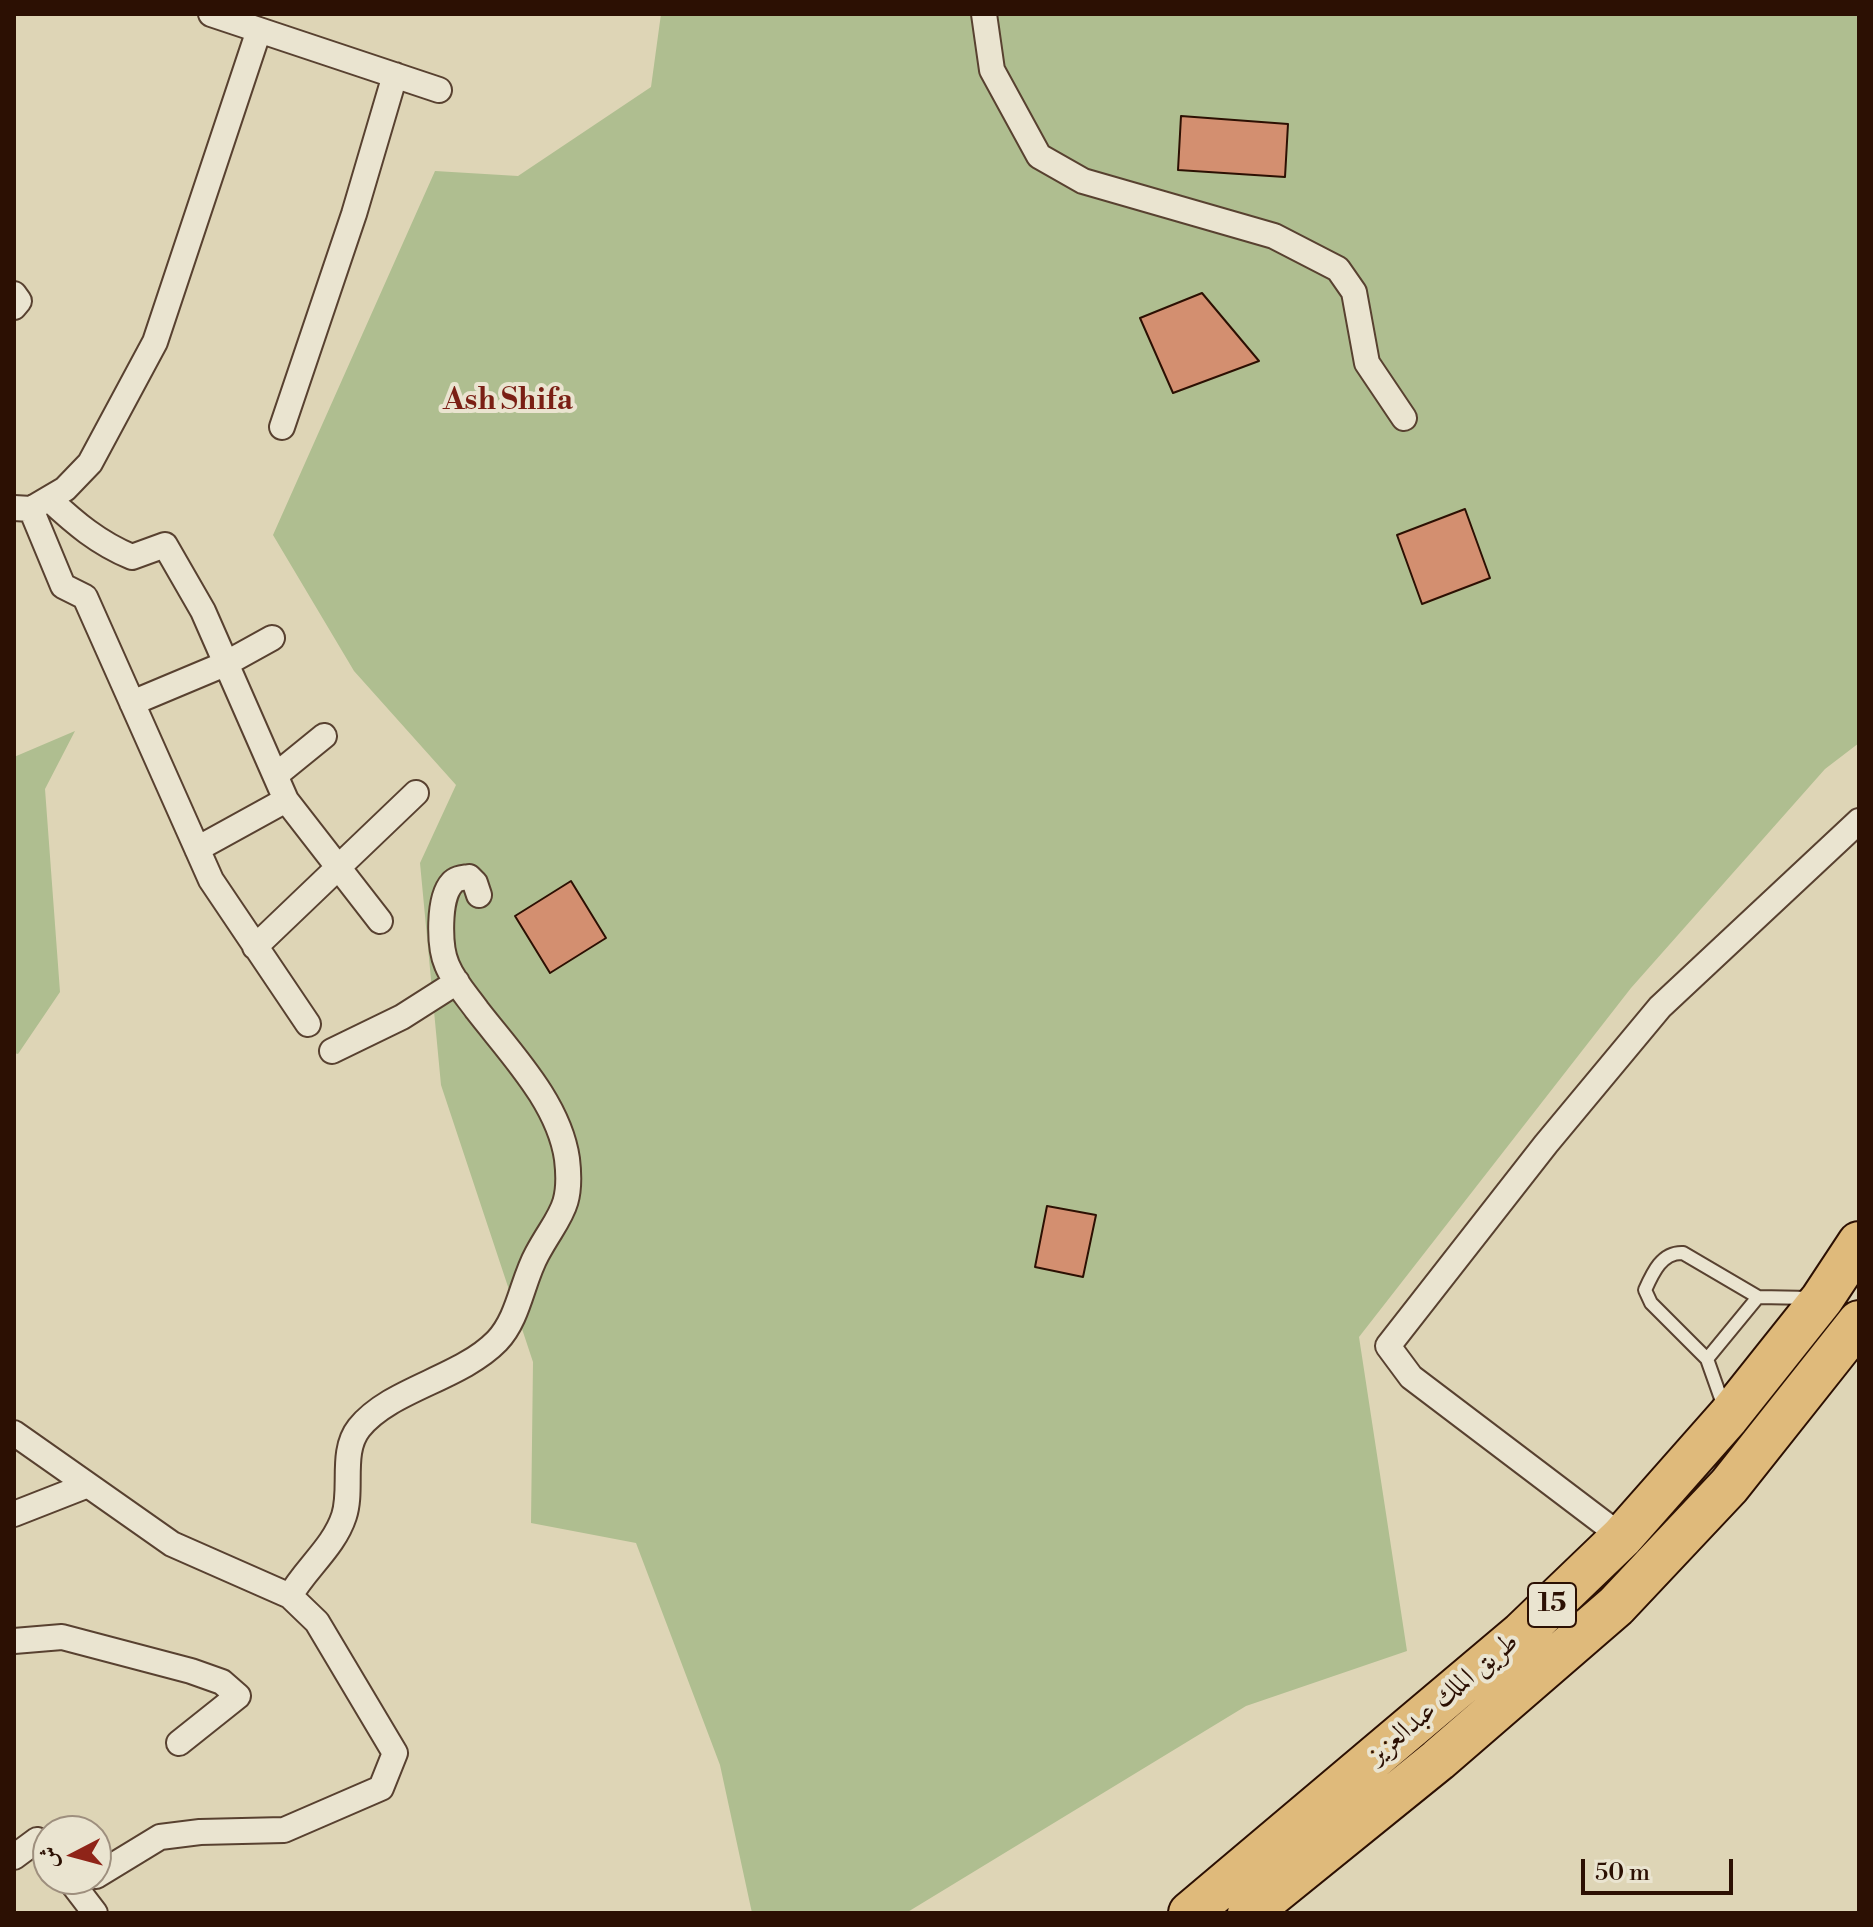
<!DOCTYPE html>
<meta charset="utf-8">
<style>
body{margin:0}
#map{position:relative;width:1873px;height:1927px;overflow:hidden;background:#ded5b6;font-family:"Libre Bodoni",Amiri,serif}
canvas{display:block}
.frame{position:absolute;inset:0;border:16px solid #2c1003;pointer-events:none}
.north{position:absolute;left:32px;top:1815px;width:80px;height:80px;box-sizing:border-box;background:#eae4d0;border:2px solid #9e8f7e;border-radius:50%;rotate:264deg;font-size:22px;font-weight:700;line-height:32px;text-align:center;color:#2c1003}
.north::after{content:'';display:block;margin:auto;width:28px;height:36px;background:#8f2418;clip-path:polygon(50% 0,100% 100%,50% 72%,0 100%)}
.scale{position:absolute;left:1581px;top:1859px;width:152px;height:36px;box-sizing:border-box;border:4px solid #2c1003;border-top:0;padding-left:10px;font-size:24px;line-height:28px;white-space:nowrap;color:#2c1003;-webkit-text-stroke:6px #eae4d0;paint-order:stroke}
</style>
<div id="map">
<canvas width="1873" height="1927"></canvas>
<div class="frame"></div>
<div class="north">ش</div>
<div class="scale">50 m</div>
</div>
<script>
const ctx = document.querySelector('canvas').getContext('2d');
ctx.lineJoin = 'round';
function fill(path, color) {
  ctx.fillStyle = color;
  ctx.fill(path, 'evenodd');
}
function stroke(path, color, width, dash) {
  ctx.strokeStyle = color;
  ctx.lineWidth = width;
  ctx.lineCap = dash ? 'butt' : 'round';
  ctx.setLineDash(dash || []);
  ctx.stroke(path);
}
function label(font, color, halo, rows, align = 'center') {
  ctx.font = font + ' "Libre Bodoni",Amiri,serif';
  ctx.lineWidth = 8;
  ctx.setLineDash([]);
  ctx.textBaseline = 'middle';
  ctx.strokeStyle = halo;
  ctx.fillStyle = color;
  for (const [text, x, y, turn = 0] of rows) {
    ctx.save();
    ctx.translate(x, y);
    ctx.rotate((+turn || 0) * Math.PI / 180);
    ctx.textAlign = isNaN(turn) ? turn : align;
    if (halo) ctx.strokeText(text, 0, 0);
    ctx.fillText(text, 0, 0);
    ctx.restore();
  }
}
fill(new Path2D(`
 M661,14H1859V743L1825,769L1631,988L1359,1337L1407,1651L1246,1706L906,1913H752L720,1765L636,1543L531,1523L533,1362L441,1085L420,863L456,785L354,671L273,535L435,171L518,176L651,87Z
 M75,731L45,789L60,992L18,1054L14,1053V757Z`), '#afbe90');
const building = new Path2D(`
 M1181,116L1288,124L1285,177L1178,170Z
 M1202,293L1259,361L1173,393L1140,318Z
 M1465,509L1490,578L1422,604L1397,535Z
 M571,881L606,938L550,973L515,916Z
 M1047,1206L1096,1215L1083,1277L1035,1267Z`);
fill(building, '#d38f70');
stroke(building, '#2c1003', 2);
const lane = new Path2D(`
 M1707,1359L1758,1297
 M1724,1407L1707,1359L1651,1303L1645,1290C1653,1272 1662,1252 1683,1253L1758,1297L1811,1298`);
const street = new Path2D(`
 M211,14L439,90
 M984,14L992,70L1039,156L1083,181L1274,236L1338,269L1354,292L1367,363L1404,418
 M14,294L19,301L14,307
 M282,427L354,214L395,75
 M49,499C75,523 98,543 132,557L165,545L203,611L286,800L380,921
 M14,508L31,509L65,489L90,463L155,342L259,30
 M31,509L63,586L85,597L211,880L308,1024
 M132,703L225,664L272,638
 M276,775L324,736
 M197,849L286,800
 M255,947L416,793
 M332,1051L402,1017L457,982
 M14,1433L172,1544L290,1596L317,1622L395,1753L381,1788L284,1830L200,1832L160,1837L96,1876
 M14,1514L88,1485
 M1622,1537L1411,1377L1388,1346L1546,1144L1660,1007L1859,821
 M290,1596C305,1569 334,1547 344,1516C353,1489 340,1452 359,1428C390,1389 460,1379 497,1341C519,1318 522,1281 537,1254C558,1215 573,1209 567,1159C559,1103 511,1054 477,1010C467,996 454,982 447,965C439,947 438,898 452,883C456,878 463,878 469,877L475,883L479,895
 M14,1641L62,1637L191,1671L222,1682L238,1696L179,1743
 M14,1857L37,1840L48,1853
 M69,1879L95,1913`);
const highway = new Path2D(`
 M1190,1913L1522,1633L1622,1537L1728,1417L1822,1299L1859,1243
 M1249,1913L1438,1760L1616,1606L1729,1486L1859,1322`);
stroke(lane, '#584130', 16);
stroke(street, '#584130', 28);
stroke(highway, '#2c1003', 46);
stroke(lane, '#eae4d0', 12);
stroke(street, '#eae4d0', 24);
stroke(highway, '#dfba7b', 42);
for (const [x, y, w] of [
 [1552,1605,48]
]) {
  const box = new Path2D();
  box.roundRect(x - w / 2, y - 22, w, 44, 6);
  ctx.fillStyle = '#eae4d0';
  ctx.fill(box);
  stroke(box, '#2c1003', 2);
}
label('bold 26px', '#2c1003', null, [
 ["15",1552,1605]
]);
label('28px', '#2c1003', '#eae4d0', [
 ["طريق الملك عبدالعزيز",1444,1699,-40]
]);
label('bold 30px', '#7a1f14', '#eae4d0', [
 ["Ash Shifa",508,402]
]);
</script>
